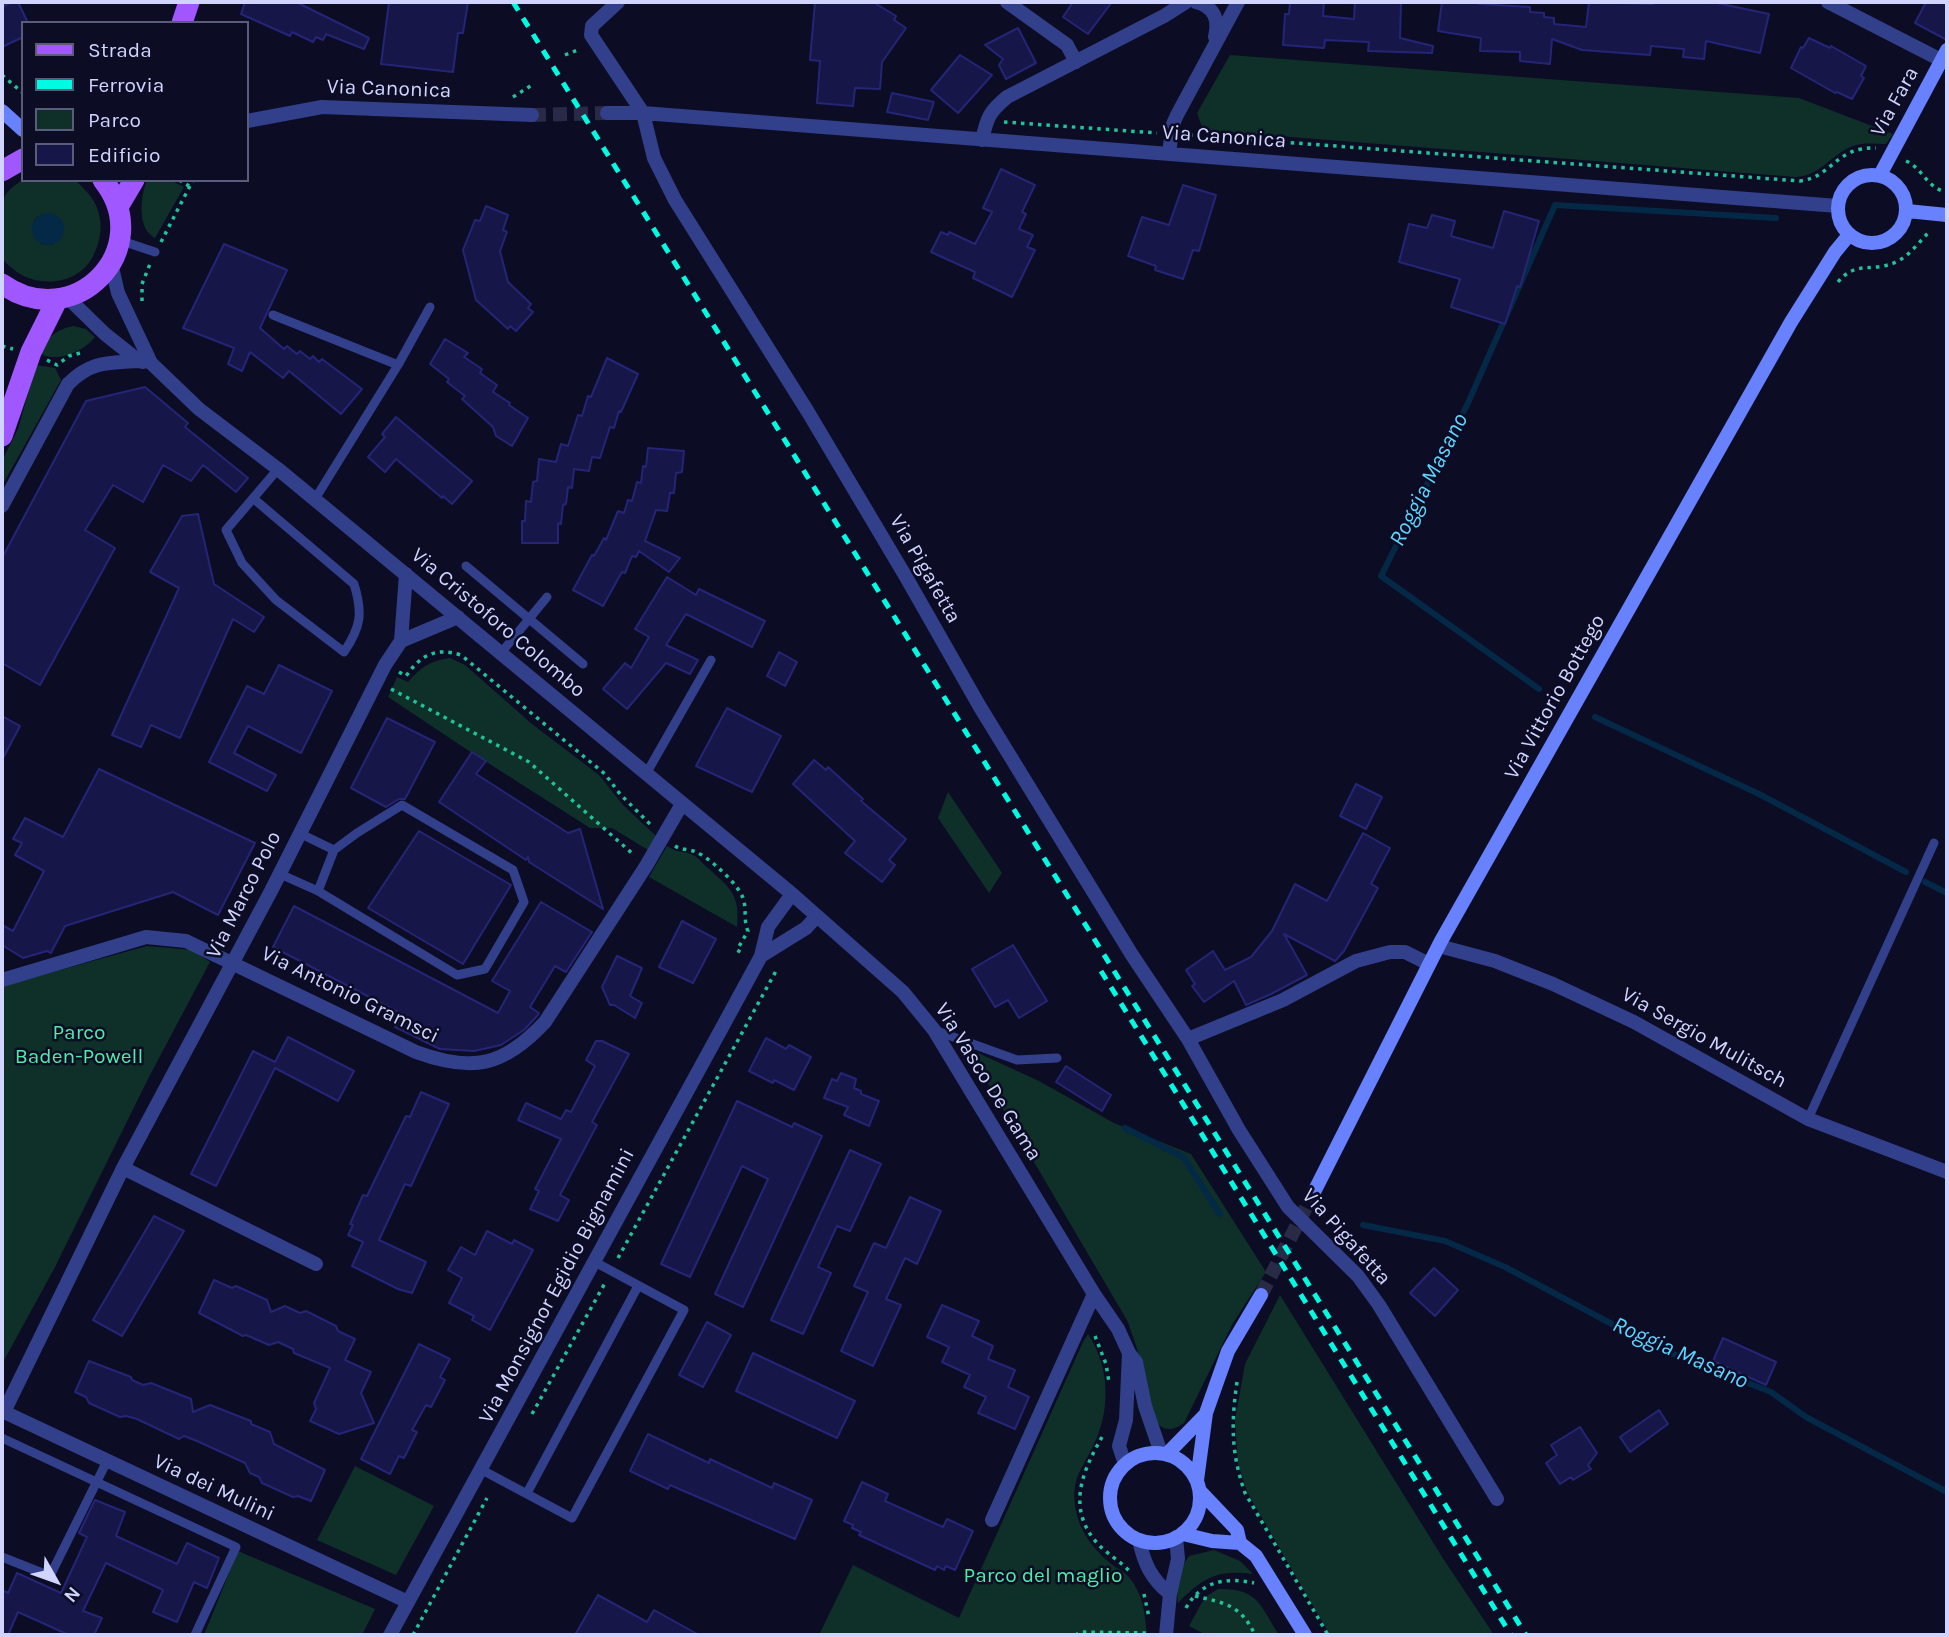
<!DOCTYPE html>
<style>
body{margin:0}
#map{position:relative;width:1949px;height:1637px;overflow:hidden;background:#0c0c25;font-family:Karla,sans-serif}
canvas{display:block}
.frame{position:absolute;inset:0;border:4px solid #d0d4ff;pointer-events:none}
.legend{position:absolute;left:21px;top:21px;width:228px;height:161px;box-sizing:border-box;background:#0c0c25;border:2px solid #5a5c7c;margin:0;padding:9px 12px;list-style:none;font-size:21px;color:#d0d4ff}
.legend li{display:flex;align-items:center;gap:14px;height:35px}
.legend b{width:35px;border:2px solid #5a5c7c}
.north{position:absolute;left:21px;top:1546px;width:70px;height:70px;-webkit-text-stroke:5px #0c0c25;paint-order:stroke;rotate:130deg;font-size:19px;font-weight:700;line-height:28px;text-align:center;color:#d0d4ff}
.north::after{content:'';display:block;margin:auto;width:24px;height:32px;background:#d0d4ff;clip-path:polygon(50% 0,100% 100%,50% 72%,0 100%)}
</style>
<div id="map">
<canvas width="1949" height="1637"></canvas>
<div class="frame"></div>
<ul class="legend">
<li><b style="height:9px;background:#a057ff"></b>Strada</li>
<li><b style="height:9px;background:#00fbe3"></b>Ferrovia</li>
<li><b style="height:19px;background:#0e3028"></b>Parco</li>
<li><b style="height:19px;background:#161648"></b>Edificio</li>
</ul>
<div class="north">N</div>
</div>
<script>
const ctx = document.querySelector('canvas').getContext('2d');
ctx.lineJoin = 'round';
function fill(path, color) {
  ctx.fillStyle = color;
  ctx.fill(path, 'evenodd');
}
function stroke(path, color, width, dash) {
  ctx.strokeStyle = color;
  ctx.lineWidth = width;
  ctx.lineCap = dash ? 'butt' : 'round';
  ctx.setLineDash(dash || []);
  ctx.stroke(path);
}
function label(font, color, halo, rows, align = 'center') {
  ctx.font = font + ' Karla,sans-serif';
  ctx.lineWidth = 5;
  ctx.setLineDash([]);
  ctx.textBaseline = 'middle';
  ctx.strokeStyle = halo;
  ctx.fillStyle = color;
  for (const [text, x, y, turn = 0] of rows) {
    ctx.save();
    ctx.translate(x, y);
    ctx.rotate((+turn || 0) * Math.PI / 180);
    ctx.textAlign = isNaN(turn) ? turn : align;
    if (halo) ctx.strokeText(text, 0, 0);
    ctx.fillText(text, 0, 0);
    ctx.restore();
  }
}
fill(new Path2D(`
 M1230,55L1799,98L1893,134L1886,144C1876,144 1864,142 1853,146C1831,154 1821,176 1796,177L1203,130L1197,113Z
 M23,180C38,180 56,177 71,180C77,181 81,185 84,189C104,208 105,235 92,258C78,284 40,288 17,272C12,268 4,263 2,257C0,248 2,233 2,224C2,200 1,193 23,180ZM42,214H53L63,224V234L52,245L41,244L34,220Z
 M147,180H170L184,187L155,238C137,229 140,197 147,180Z
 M73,326L86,329L95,337C84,351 58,363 41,354C44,338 58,329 73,326Z
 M36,365L55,368L61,380L2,486V461L18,429Z
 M450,658L465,665L532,724L599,775L623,805L656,836L648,850L612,828H590L463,747L388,697L397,677L408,682C421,667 430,661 450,658Z
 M948,792L1002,873L989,893L938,818Z
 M667,846C679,854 683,850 693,855C699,858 705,866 710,870C732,889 740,897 737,927L649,877Z
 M147,946L193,950L210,962L150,1075L54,1269L2,1364V986Z
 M967,1048L1039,1081L1114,1123L1191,1154L1266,1272L1233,1323L1184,1423C1148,1449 1146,1383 1141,1363C1138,1349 1132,1335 1128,1322Z
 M1280,1295L1444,1560L1494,1635H1330L1247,1492L1238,1463L1235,1420L1245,1364Z
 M1088,1334C1110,1367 1111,1411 1093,1446C1081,1471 1070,1480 1076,1511C1080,1532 1094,1550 1110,1563C1116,1568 1123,1571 1128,1576C1143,1593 1145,1614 1147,1635H819L853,1565L959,1618L1083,1342Z
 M355,1466L434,1506L396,1575L317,1540Z
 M1214,1550L1240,1561L1253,1574C1217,1569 1202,1578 1178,1603C1176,1584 1178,1572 1189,1556Z
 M238,1551L375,1609L362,1635H204Z
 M1218,1589C1258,1588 1260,1605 1279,1635H1206L1189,1626L1205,1597Z`), '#0e3028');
fill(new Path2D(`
 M32 229a16 16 0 1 1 32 0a16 16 0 1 1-32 0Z`), '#042946');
stroke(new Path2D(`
 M1539,689L1381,576L1468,403L1555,205L1776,218
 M1595,717L1759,794L1906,872
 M1925,882L1947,893
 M1125,1128L1183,1157L1220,1214
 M1363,1225L1445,1241L1505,1267L1655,1347L1771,1392L1806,1417L1947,1492`), '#042946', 6);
const building = new Path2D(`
 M12,2H18L28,23H23V37L2,47V7Z
 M245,2H296L369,38L364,49L326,34L323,40L316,37L313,42L292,32L290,36L241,14Z
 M389,2H468L463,33H458L453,72L381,64Z
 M815,2H873L896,16L894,20L906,28L882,62L880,89L855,88L853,106L817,103L820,61L810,60Z
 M1073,2H1112L1088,34L1063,17Z
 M1290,2H1324L1323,16L1354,19L1355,2H1401L1400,38L1433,46L1432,53L1368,51L1369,42L1325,40L1324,48L1283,45L1285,14H1289Z
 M1442,2H1479V4L1530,7V12L1544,13V17L1554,18V24L1586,27L1589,2L1653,4V2H1712L1769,14L1760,53L1706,41L1704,59L1683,57L1684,49L1651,46L1650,55L1582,50L1552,39L1550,64L1520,61V52L1480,51L1481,38L1438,31Z
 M1926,2H1947V40L1915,23Z
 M1018,28L1036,63L1006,79L999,65L1003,59L985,45Z
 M1809,38L1830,48L1831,46L1866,66L1861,76L1864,78L1852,99L1837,92L1835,93L1791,68L1801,47L1803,48Z
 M960,55L992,75L958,113L931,90Z
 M892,93L934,102L928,120L887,112Z
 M1001,169L1035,185L1022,212L1026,214L1019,229L1033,235L1027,247L1035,250L1012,297L973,278L975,272L931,252L941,232L948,235L949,232L975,244L992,212L983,208Z
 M1183,185L1216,195L1199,251L1193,250L1183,279L1155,270L1156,266L1128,256L1142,217L1169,225Z
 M486,206L508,215L503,230L507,232L500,251L508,282L531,304L528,308L533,312L516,331L510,326L508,329L476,300L463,250L475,220L480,221Z
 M1504,211L1539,221L1520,287L1517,286L1505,324L1451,307L1460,279L1399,262L1409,224L1427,228L1432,215L1455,221L1451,236L1493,248Z
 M224,244L287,270L260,328L284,349L287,346L297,354L300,351L310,359L313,356L319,362L322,359L362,389L341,414L289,371L283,378L250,352L242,371L228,364L234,348L183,328Z
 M445,339L468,353L464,357L482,369L480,373L497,385L493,392L510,403L509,405L528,418L512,446L496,436L493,427L462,399L465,396L447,382L449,379L430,364Z
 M607,358L638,374L621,412L619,411L614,428L610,427L600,458L592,457L589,471L574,469L572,488L568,487L566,504L563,505L561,524L558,523V543H522V521H525L526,501L531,502L533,482L537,481L539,459L556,462L561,444L568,446L578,415L582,416L588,396L591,397Z
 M145,387L188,423L185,427L248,478L236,492L203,465L191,481L163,465L143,502L113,485L85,530L115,548L40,685L2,663V558L86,401Z
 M396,417L472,481L452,504L443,496L442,498L396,459L385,472L368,457L385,437L382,434Z
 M648,448L684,451L682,472L676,473L674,493H670L667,511L656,510L645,541L680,558L669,572L639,551L636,557L632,556L625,573L622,572L603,606L573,590L592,555L594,556L604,538L606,540L618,511L624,513L628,500L632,501L637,482L641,483L643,466L646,467Z
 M198,514L214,584L264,617L254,632L233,619L180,738L151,725L141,747L112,735L179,588L150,572L182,516Z
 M667,577L696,595L699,589L765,621L752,647L686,614L666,645L698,660L690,674L666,663L627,709L603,689L625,663L631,668L649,637L635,629Z
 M779,652L797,662L785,686L767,676Z
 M279,665L332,691L301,753L248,726L234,753L276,775L267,791L209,762L247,686L264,694Z
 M727,708L781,736L752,792L696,766Z
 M2,716L20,726L2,760Z
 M387,718L435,742L405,799H399L386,807L351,788Z
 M472,752L486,761L476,774L568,833L580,829L603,909L529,862L528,857L526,860L439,802Z
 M814,760L826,770L828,767L863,799L861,801L906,839L889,860L895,865L882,882L845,853L855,841L793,784Z
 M99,769L255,843L218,915L173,892L65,926L51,953L47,951L23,958L2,945V925L13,931L44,871L15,855L22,843L13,839L25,818L63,837Z
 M1356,784L1382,797L1366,829L1340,816Z
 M419,831L511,885L463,964L368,908Z
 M1363,833L1390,848L1371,884L1378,888L1344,951L1335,961L1284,934L1307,975L1271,994L1246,1005L1234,981L1204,1002L1192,986L1195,984L1186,970L1213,951L1225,970L1251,957L1272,931L1295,884L1327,901Z
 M541,902L592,932L566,972L555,966L530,1007L539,1013L537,1016L524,1030L501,1045L474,1051L440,1049L395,1027L402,1014L273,947L294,906L498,1013L510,991L492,981Z
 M682,921L716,939L693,983L659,967Z
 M1013,945L1047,1001L1019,1018L1008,1000L995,1007L972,969Z
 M617,956L642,968L630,996L642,1003L635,1018L614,1005H610L602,987Z
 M288,1037L354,1071L338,1101L275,1068L216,1186L191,1174L253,1051L275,1062Z
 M766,1038L786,1049L789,1045L811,1057L794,1090L774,1080L773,1083L749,1071Z
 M596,1041H602L629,1054L592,1122L597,1125L560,1195L569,1200L558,1221L530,1209L539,1191L535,1189L561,1139L518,1120L526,1103L561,1119L566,1110L571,1112L595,1066L586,1060Z
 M1066,1066L1111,1095L1102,1111L1056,1082Z
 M841,1073L856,1079L854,1088L861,1091V1094L879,1101L869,1126L844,1115L848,1107L824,1098L832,1079L837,1081Z
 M421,1092L449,1104L411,1186L405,1184L379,1240L426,1262L412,1293L398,1289L352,1266L363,1242L348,1235L353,1225L350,1224L363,1195L367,1196L406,1116L410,1117Z
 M737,1101L792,1127L794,1123L822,1136L743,1307L715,1294L768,1179L742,1166L690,1277L661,1264Z
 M850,1150L881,1164L850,1231L837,1226L818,1267L831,1273L803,1334L771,1320Z
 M910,1197L941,1211L917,1264L905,1258L886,1299L901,1305L873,1366L841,1351L868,1292L854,1286L874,1243L886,1248Z
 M154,1216L184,1231L122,1336L93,1320Z
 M487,1231L512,1244L514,1240L533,1250L490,1330L472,1320L474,1316L449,1303L462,1278L448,1270L461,1247L475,1255Z
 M1434,1268L1458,1290L1435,1316L1410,1293Z
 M214,1280L232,1288L236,1286L267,1300L271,1312L285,1306L300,1313L306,1311L336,1326L338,1331L355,1339L345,1360L371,1372L361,1393L374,1423L339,1434L310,1421L316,1409L314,1403L330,1368L294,1353L293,1349L278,1342L269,1345L246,1335L243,1336L199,1313Z
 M942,1305L979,1321L972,1336L993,1346L988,1359L1015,1370L1008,1387L1029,1397L1015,1429L978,1413L986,1397L964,1387L970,1375L942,1362L949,1347L927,1337Z
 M707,1322L731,1335L703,1387L679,1375Z
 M1723,1338L1776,1362L1766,1385L1713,1361Z
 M419,1344L450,1359L440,1377L445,1380L431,1407L426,1405L412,1430L417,1432L404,1458L399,1456L390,1474L361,1459Z
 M753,1353L855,1401L837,1438L736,1391Z
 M89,1361L131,1377L132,1380L143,1385L151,1383L191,1399L193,1412L210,1405L251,1421V1424L270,1432L274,1444L325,1470L311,1501L298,1496L293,1497L262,1483L259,1477L250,1473L245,1463L197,1441L184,1436L179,1439L137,1419L126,1416L120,1417L89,1403L86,1397L75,1392Z
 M1659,1410L1668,1424L1630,1452L1620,1437Z
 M1580,1427L1597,1453L1588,1465L1591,1469L1573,1480L1571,1477L1560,1484L1546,1463L1557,1455L1551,1445Z
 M648,1434L709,1463L710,1459L772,1488L774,1483L812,1500L795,1539L670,1485L668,1489L630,1471Z
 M862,1482L888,1494L885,1501L943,1527L947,1519L973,1531L955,1570L946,1566L944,1570L937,1566L935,1570L859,1535L861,1532L852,1528L853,1525L844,1521Z
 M95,1500L125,1512L116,1536L177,1564L187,1543L219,1558L207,1588L194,1582L177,1622L153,1612L163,1590L106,1563L83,1611L102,1618L94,1635H69L18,1612L8,1635H2V1590L8,1593L17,1573L61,1593L87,1537L79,1533Z
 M598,1595L647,1622L654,1610L699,1635H575Z`);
fill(building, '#161648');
stroke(building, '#252577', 2);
stroke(new Path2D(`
 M532,115L607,113`), '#292a46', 14, [14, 7]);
stroke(new Path2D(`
 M1261,1295L1315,1190`), '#292a46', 14, [14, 7]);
stroke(new Path2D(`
 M565,55L580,49
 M2,75L23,93
 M513,97L532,85
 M1004,122L1157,133
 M1189,135L1800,181C1833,177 1834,147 1876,148
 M1906,161C1923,168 1927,189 1947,192
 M179,180L189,186
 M161,242L193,180
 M1838,282C1857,259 1873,274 1898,261C1910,255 1920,241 1930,231
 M142,301V284L150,264
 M2,346L13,349
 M47,360L57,365L69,356L80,353
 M399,672L406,676C421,655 435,647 461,655L605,774L620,794L651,825
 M391,689L529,762L634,855
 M675,846C681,850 689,849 696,852C710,858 738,884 743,898C747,909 743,920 748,931L737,950L744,954
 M618,1258L776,971L773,969
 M1095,1336L1106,1364L1109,1382
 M1237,1382C1231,1423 1231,1453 1245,1493L1328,1635
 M532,1414L605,1283
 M1102,1437C1082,1472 1066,1509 1098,1544C1108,1555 1122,1562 1131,1573
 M1144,1594L1149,1617
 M1195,1596C1225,1603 1241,1605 1255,1635
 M1186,1608C1201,1581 1226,1577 1254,1583
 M413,1635L487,1498
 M1075,1635L1082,1632L1149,1633`), '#21c299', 3.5, [3.5, 5]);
stroke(new Path2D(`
 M119,240L155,252
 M273,315L398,365
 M254,499L354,584C363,613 361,627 344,652L276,600L242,563L226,530L278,469
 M315,499L398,365L430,307
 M466,566L583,664
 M501,653L547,597
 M646,774L711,660
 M280,874L318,891L457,975L485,969L524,902L513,870L402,805L357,833L334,850L299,833
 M318,891L334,850
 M934,1030L1017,1060L1057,1058
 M1808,1119L1934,843
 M2,1438L236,1547L195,1635
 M482,1470L572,1518L684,1310L593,1261
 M527,1493L638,1286
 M2,1557L50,1576L107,1461`), '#323f8a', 9);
stroke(new Path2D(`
 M618,2L592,26L591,35L643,113L654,158L675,200L808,412L906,577L980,707L1132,955L1188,1039
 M1007,2L1067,45L1076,62
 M1196,2C1215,7 1219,20 1215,37
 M1828,2L1941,60
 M607,113H643L1838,206
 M247,121L322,107L532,115
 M982,140C987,118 989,112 1007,97L1164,16L1186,2
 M1169,153L1173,124L1177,115L1238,2
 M111,263L118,293L151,363L199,409L278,469L792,894L903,992L934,1030L1094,1294L1118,1329L1129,1353L1136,1362L1145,1406L1161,1453
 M68,298L105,334L139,361L143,362
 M2,506L68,384C91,361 107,363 139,361
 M401,641L458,617
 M1439,946L1495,961L1553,984L1634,1022L1808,1119L1947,1172
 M761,956L806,928L817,916
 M1429,964L1405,952H1390L1356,961L1283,1000L1188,1039L1239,1130L1288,1207L1358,1276L1379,1305L1497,1499
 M2,980L146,937L186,941L416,1052C473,1073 504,1066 545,1022L646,866L682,804
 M123,1168L316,1264
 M2,1411L408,1602
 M4,1412L123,1168L271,891L385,665L401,641L406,574
 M1125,1464L1119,1446L1126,1420L1129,1353
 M992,1520L1094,1294
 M1139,1540C1144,1563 1151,1579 1170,1594
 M390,1635L724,1024L761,956L768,927L792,894
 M1166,1635L1170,1594L1178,1559L1176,1537`), '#323f8a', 14);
stroke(new Path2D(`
 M2,111L23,130
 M1838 209a34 34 0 1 1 68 0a34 34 0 1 1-68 0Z
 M1880,175L1947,50
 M1907,211L1947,215
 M1315,1190L1441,941L1791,322L1835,252L1849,235
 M1110 1498a45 45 0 1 1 90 0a45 45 0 1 1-90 0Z
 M1167,1454L1206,1414
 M1197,1480L1206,1413L1228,1351L1261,1295
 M1200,1491L1237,1530L1240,1543
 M1183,1534L1212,1541L1240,1543L1256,1556L1305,1635`), '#6781ff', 14);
stroke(new Path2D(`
 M182,23L189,2
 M2,171L23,159
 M118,207L134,180
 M2,284C74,335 158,249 103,180
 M2,436L31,352L57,300`), '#a057ff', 21);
stroke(new Path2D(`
 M513,2L1526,1635
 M1101,971L1511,1635`), '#00fbe3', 5, [10, 9]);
label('21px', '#d0d4ff', '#0c0c25', [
 ["Via Canonica",389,89,2],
 ["Via Fara",1895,102,-61],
 ["Via Canonica",1224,137,4],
 ["Via Pigafetta",925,569,60],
 ["Via Cristoforo Colombo",498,623,40],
 ["Via Vittorio Bottego",1555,697,-61],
 ["Via Marco Polo",244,895,-63],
 ["Via Antonio Gramsci",350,995,26],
 ["Via Sergio Mulitsch",1704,1038,29],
 ["Via Vasco De Gama",988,1082,58],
 ["Via Pigafetta",1346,1237,48],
 ["Via Monsignor Egidio Bignamini",557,1286,-62],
 ["Via dei Mulini",214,1488,25]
]);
label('21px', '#4feca6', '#0c0c25', [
 ["Parco",79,1033],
 ["Baden-Powell",79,1057],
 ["Parco del maglio",1043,1576]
]);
label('italic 23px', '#5ed4ff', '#0c0c25', [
 ["Roggia Masano",1429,480,-63],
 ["Roggia Masano",1680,1353,24]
]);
</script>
